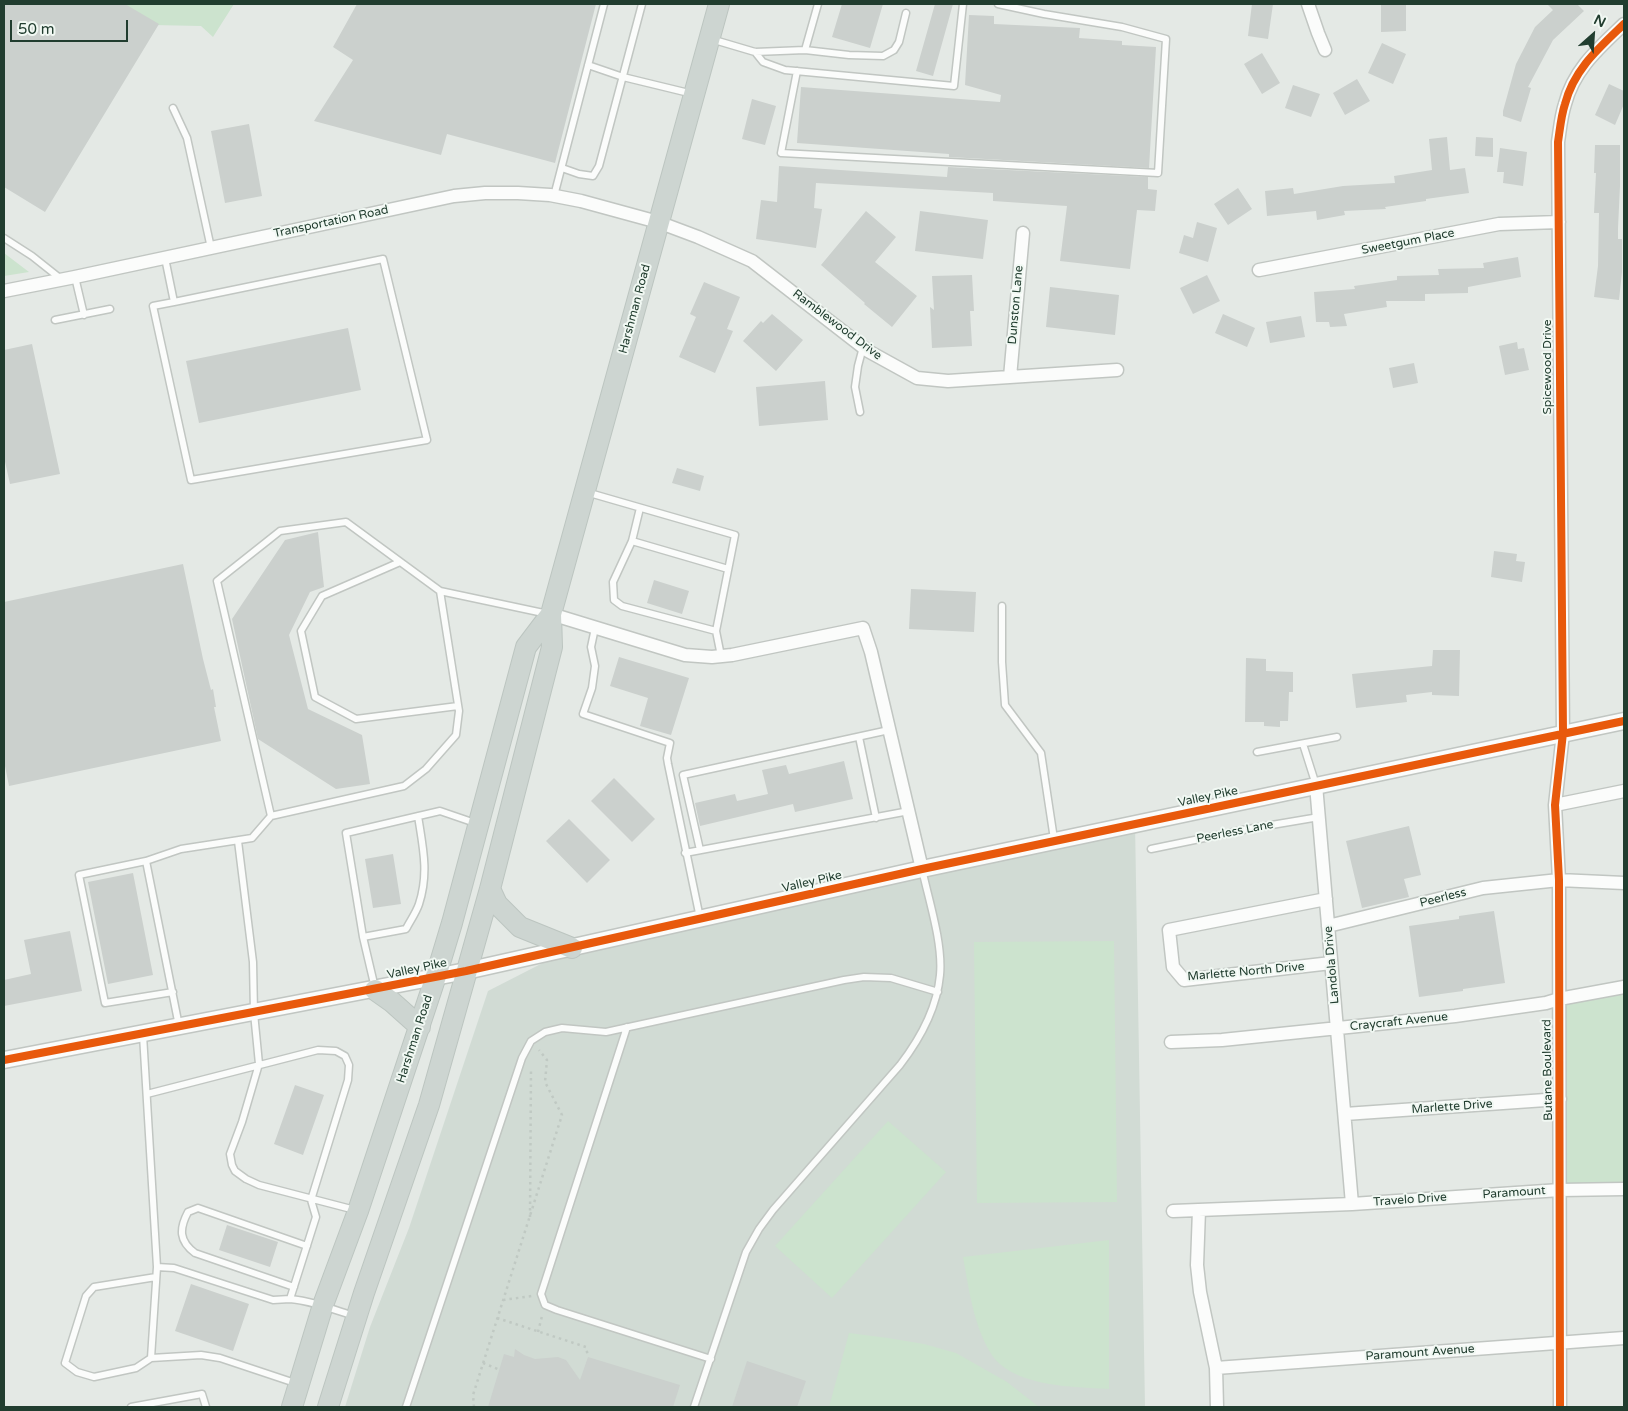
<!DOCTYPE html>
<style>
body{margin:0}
#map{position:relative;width:1628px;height:1411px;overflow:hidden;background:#e4e9e5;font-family:"Varela Round",sans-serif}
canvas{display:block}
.frame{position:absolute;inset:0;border:5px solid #213d2f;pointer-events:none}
.north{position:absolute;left:1568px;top:10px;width:50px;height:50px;-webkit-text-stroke:4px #f1f8f3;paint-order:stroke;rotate:26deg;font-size:14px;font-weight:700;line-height:20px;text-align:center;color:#213d2f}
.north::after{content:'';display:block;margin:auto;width:18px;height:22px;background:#213d2f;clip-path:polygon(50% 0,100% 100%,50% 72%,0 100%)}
.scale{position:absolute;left:10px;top:20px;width:118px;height:22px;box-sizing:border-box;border:2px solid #213d2f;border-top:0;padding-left:6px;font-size:15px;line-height:18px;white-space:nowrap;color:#213d2f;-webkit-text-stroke:4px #f1f8f3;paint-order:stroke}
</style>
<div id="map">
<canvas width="1628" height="1411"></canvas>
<div class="frame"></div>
<div class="north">N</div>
<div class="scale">50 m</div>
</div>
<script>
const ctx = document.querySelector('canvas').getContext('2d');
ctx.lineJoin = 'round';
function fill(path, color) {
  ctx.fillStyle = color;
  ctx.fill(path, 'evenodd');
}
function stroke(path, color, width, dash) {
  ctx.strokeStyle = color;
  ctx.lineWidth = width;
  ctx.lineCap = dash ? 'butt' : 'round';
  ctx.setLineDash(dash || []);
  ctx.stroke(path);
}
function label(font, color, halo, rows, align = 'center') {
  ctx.font = font + ' "Varela Round",sans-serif';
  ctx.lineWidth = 4;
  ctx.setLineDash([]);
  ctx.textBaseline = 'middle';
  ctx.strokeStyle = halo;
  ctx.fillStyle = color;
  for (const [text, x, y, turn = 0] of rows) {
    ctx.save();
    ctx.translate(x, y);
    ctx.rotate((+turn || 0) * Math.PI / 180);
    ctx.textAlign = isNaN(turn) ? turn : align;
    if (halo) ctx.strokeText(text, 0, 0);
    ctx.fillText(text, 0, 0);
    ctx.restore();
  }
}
fill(new Path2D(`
 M1135,823L1145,1407H345L370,1327L409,1228L488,991L572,948Z`), '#d1dbd4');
fill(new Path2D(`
 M118,4H234L213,37L201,26L153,25Z
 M4,253L29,272L4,276Z
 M1114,941L1117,1202L977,1203L974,942Z
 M1624,987V1186L1560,1190L1559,999Z
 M888,1121L946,1172L832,1298L775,1246Z
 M1109,1240V1389C1074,1387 1010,1387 990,1352C973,1323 969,1289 963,1257Z
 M849,1333L888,1338L924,1344L956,1353L1007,1382L1039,1407H829Z`), '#cce3ce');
fill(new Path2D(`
 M4,4H125L159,24L45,212L4,187Z
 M357,4H596L555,163L447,134L441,155L314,121L353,60L333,47Z
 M842,4H883L870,48L832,37Z
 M935,4H953L933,76L916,71Z
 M1252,4H1273L1268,39L1248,36Z
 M1381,4H1406V31L1381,32Z
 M1547,4H1577L1584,11L1553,40L1528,87L1531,88L1521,122L1503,116V111L1516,64L1535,27L1553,10Z
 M969,15L994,16V24L1080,28L1079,38L1122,41V45L1156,47L1149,168L949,157V154L797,143L801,87L1000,102L1001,95L965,85Z
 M1382,43L1406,54L1393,84L1368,73Z
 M1262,53L1280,83L1262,94L1244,64Z
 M1357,79L1370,101L1345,115L1333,93Z
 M1609,84L1624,91V104L1615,125L1595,115Z
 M1293,85L1320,94L1311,117L1285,108Z
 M752,99L776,106L765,145L742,139Z
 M249,124L262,196L225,203L211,131Z
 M1447,137L1450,170L1465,168L1469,193L1426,199V201L1385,207L1386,209L1344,211L1345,215L1317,220L1316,211L1267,216L1265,191L1293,188L1294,194L1343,186L1395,183L1394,176L1432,170L1429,139Z
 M1476,137L1493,138V157L1475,156Z
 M1595,145H1620V186L1618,228V239H1622V272L1619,300L1594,297L1598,266L1599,213H1594L1596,173H1594Z
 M1500,148L1527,152L1523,186L1503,183L1504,172H1497Z
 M779,166L947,177L948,167L1148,177V189L1157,190L1155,211L1137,210L1130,269L1060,261L1067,206L993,201V193L816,183L814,208L822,209L816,248L756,239L761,200L777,202Z
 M1238,188L1252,209L1228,225L1214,204Z
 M866,211L896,237L875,262L917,296L892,327L864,304L865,303L821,265Z
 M920,211L988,220L983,259L915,251Z
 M1197,222L1217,228L1208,262L1179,253L1184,235L1193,238Z
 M1518,257L1521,277L1468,287V293L1425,294V301H1386L1387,307L1344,314L1347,326L1330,327L1329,322H1316L1314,292L1355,289L1354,286L1397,280V276L1439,275L1438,269L1484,268L1483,263Z
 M972,275L974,311H970L972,346L932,348L930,307L934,310L932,276Z
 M1207,275L1220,301L1193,314L1180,288Z
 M704,282L740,297L727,329L733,331L715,373L679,357L696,317L690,314Z
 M1050,287L1119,295L1115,335L1046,327Z
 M772,314L803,340L776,371L743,341L761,321L763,323Z
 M1223,314L1255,328L1247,347L1215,333Z
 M1301,316L1305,337L1270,343L1266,322Z
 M348,328L361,390L199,423L186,361Z
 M1517,342L1518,349L1524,348L1529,370L1505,375L1499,346Z
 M32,344L60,474L10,484L4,457V350Z
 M1414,363L1418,383L1393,388L1389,368Z
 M825,381L828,420L759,426L756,387Z
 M677,468L704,476L700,491L672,483Z
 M318,532L324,587L310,592L289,635L308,709L362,735L370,784L336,789L258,739L232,619L285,540Z
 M1494,551L1517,554L1516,561L1525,562L1522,582L1491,577Z
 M183,564L203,659L211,690L213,689L216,707H214L221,741L9,786L4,761V602Z
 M654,580L689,591L682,614L647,603Z
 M911,589L976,592L974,632L909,629Z
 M1433,650H1460L1459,696L1432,695V692L1406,695L1407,702L1356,708L1352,674L1432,666Z
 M619,657L689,678L671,735L640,726L648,698L610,686Z
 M1246,658L1266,659V671L1293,672V692H1289L1288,721H1280V727L1264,726V722H1245Z
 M844,761L853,799L795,812L793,804L700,826L695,803L735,794L737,801L768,794L762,770L786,765L789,774Z
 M614,778L655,819L632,842L591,801Z
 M569,819L610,860L587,883L546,841Z
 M1409,826L1421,875L1404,879L1409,897L1362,908L1346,841Z
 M393,854L401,904L373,908L365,859Z
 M133,873L153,975L108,984L88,882Z
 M1494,911L1505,983L1463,989V991L1419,997L1409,926L1459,919V916Z
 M70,931L82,991L4,1006V980L31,974L24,940Z
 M295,1085L324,1095L303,1155L274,1144Z
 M227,1225L278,1242L270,1267L219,1250Z
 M191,1284L249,1304L233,1351L175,1331Z
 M515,1349L524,1355L535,1359L558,1357L566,1360L580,1380L588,1357L680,1385L673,1407H488L504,1354L514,1357Z
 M747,1361L806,1381L797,1407H732Z`), '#cbd0cd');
const service = new Path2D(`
 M711,39L755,52L805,50L849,55L883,56L894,50L899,42L906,13
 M805,50L818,4
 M755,52L763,62L785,70L954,86L963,4
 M588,65L623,77L693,94
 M797,71L781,153L1158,173L1166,39L1122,27L1044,14L998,4
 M173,108L187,138L211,248
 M562,168L579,174L593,176L599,166L642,4
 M554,196L604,4
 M4,238L32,256L61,279
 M165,258L174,302L153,306L191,480L427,440L383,259L174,302
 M75,277L84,315
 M55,320L110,309
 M860,412L855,387L858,366L863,347
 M586,492L735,535L716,631L721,656
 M640,508L632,541L728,569
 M632,541L613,582L614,600L622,606L716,631
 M400,562L322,596L301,631L315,697L356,719L458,706
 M1002,606V662L1005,705L1041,753L1054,839
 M595,628L591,647L595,666L592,688L583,714L670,743L667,758L668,764L700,918
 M859,737L876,818
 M1303,744L1316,785
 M1257,752L1337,737
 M271,816L404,786L426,769L456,735L459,711L440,591
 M418,816C423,848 429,873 419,904C416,913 410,921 406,929L363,937L346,833L440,811L475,823
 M238,841L253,962L254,1013L259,1064L242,1122L230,1154L232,1165L235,1171L246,1179L259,1185L355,1210
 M1151,849L1248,829L1319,817
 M700,850L683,775L889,730
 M685,853L909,811
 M146,861L79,875L105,1003L173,992
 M363,937L375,988
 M179,1026L146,861L181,849L252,838L271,816L217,581L280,531L346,522L440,591L548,614
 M627,1027L541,1294L545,1305L557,1310L711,1359
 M143,1035L157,1267L151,1358L201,1355L220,1358L295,1383
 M147,1094L318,1050L336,1051L345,1056L349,1065L348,1080L311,1200L316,1217L290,1299L273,1300L174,1268L157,1267
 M294,1287L195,1253C179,1241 179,1229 188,1212L198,1208L307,1246
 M290,1299C312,1301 332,1309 354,1316
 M151,1358L136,1368L94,1377L77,1372L65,1363L86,1296L94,1287L156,1277
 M131,1407L202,1394L206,1407
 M406,1407L522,1058L531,1041L545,1032L562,1028L606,1032L844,980L864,977L891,978L938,992
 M694,1407L746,1252L759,1229L773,1210L900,1065C920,1039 937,1008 940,975C943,944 929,901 922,869`);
const minor = new Path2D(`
 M1308,4L1318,33L1325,50
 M1259,270L1499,224L1559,222
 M4,291L75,277L454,196L485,193H518L550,195L581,201L658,222L698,237L752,261L868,351L917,378L948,381L1117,370
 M1010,377L1023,233
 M551,614L685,655L712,657L732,655L863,628L871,652L922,869
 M1316,785L1352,1204
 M1555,805L1624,791
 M1326,899L1169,930L1173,967L1184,980L1331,963
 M1328,926L1483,888L1559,880L1624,883
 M1171,1042L1222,1040L1455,1016L1546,1003L1559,999L1624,987
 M1345,1114L1560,1099
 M1199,1210L1197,1265L1200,1292L1216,1368L1217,1407
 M1173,1211L1352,1204L1560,1190L1624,1189
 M1216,1368L1624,1338
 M1560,1407L1559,880L1555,805L1563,733L1558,142C1560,129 1561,116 1565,104C1574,69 1599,48 1624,24`);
const tertiary = new Path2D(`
 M4,1060L466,971L922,869L1624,721`);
const primary = new Path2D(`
 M490,889L497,904L520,927L572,948
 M375,990L392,1002L420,1027
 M292,1407L323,1305L358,1211L436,976L452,923L526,647L551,614
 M328,1407L364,1293L429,1105L490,889L552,647L551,614L719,4`);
stroke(service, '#c1c6c2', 9);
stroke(minor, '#c1c6c2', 15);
stroke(tertiary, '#c1c6c2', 19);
stroke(primary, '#bcc5c0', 22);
stroke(new Path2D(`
 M530,1217L531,1068
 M503,1300L532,1296
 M497,1318L586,1347L588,1357
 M538,1332L542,1316
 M483,1363L500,1370
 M474,1407L473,1395L562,1115L545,1082L547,1060L539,1050`), '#c0c9c3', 2.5, [2.5, 4]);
stroke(service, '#fbfcfb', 6);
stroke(minor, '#fbfcfb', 12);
stroke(tertiary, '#fbfcfb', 16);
stroke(primary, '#cdd5d1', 20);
stroke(new Path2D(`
 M4,1060L466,971L922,869L1624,721
 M1560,1407L1559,880L1555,805L1563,733L1558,142C1560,129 1561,116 1565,104C1574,69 1599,48 1624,24`), '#e8590c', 8);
label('12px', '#213d2f', '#f1f8f3', [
 ["Transportation Road",331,222,-12],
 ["Sweetgum Place",1408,242,-11],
 ["Dunston Lane",1016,305,-85],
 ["Harshman Road",635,309,-75],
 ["Ramblewood Drive",837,325,37],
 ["Spicewood Drive",1548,367,-90],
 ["Valley Pike",1208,797,-12],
 ["Peerless Lane",1235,832,-11],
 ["Valley Pike",812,882,-13],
 ["Peerless",1443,898,-14],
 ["Landola Drive",1332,965,-95],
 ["Valley Pike",417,969,-12],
 ["Marlette North Drive",1246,972,-5],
 ["Craycraft Avenue",1399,1022,-6],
 ["Harshman Road",415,1039,-72],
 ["Butane Boulevard",1548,1070,-91],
 ["Marlette Drive",1452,1107,-4],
 ["Paramount",1514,1193,-4],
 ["Travelo Drive",1410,1200,-4],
 ["Paramount Avenue",1420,1353,-4]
]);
</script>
